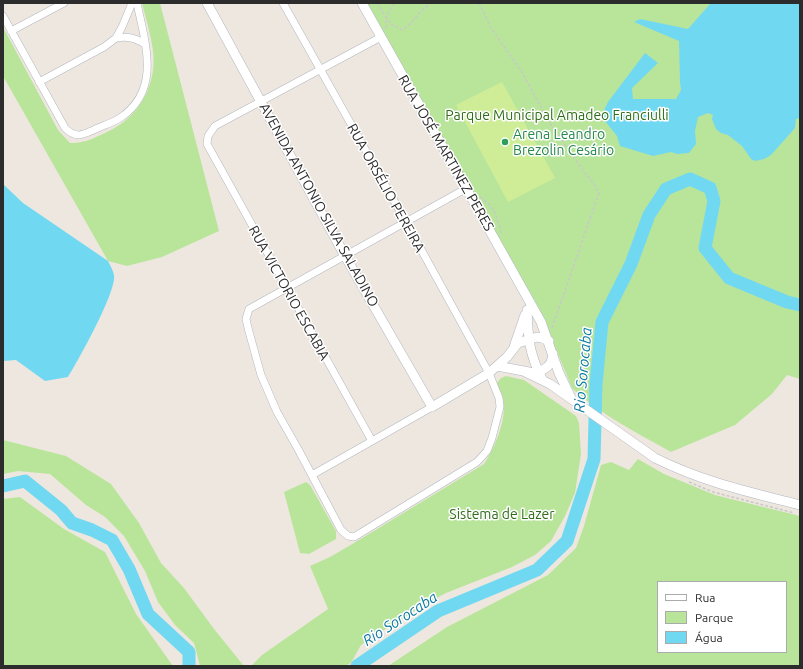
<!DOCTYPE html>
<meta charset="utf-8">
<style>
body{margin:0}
#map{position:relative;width:803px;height:669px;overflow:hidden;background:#eee7df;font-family:Ubuntu,sans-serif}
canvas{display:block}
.frame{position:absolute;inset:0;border:4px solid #2c2c2c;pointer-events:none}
.legend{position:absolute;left:657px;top:581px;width:130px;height:72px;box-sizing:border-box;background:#fff;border:1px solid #ababab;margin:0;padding:5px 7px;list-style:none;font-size:12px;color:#2c2c2c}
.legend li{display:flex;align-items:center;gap:8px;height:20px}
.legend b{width:20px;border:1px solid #ababab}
</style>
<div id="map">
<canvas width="803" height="669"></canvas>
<div class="frame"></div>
<ul class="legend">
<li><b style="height:5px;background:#fff"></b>Rua</li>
<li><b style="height:11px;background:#b9e59b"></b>Parque</li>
<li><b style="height:11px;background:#71d8f1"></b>Água</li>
</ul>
</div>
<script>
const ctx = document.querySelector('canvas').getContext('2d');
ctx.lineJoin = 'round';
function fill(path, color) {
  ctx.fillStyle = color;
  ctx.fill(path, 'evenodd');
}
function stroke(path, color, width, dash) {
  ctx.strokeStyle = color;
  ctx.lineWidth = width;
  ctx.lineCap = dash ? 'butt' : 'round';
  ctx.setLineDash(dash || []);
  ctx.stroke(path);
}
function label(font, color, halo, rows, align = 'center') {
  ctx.font = font + ' Ubuntu,sans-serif';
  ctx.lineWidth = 3;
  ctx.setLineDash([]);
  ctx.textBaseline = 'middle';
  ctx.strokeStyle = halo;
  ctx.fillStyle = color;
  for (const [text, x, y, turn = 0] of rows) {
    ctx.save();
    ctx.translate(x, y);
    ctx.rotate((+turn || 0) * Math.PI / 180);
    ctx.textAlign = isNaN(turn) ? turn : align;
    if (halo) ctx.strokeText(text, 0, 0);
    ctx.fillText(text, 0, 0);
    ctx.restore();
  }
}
fill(new Path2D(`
 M142,3H160L219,231L162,257L127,266L108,261L3,76V27L58,130L70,143C85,144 98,136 111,130C140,115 157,84 153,51C151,35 146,19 142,3Z
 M366,3H800V379L787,375L772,394L735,425L671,452C639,434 598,413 572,388L543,318Z
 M506,376L524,380L576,416L579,423L581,454L575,493L565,516L551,541L535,555L512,567L446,593L420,607L395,624L378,633L361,645L351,663L345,666H251L262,655L328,609L310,566L330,557L354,543L484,464C495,447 509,416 502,395C501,391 498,387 496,384L501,378Z
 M3,440L66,456L111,484L139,523L161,563L184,588L214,629L244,666H200L194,643L175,625L158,602L145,571L124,536L105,517L86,505L50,474L18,471L3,474Z
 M638,459L664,474L715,495L800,516V666H388L447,627L548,575L576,548L584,526L601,465L611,462L629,470ZM658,582H786V652H658Z
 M306,482L310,485L336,531V539L309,554L300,553L284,492Z
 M20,497L64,529L105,552L136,614L173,666H3V499Z`), '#b9e59b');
fill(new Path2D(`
 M502,82L555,178L508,202L456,105Z`), '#ceed96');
fill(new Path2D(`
 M705,3H800V118L796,119L795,128L771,155L764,159L755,161L751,159L742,146L728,135L721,133L716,129L712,119L713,115L708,113L698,117L695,131L696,144L689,153L677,154L671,152L653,156L620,146L617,136L601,116L608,102L645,53L658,63L632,88L633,99H676L681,90L680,82L679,41L634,22L640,19L688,29L710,4Z
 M3,184L23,203L108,261C110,265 113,270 114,275C117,291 78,361 68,377L45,381L16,360L3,361Z`), '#71d8f1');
stroke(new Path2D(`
 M3,486L25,481L61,510L72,523L92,530L112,540L129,569L148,614L189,652V666
 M357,666L438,611L537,570L567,541L594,459L596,384L602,322L631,264L649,215L666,189L690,179L710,188L714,201L705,248L729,278L787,302L800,305`), '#71d8f1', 13);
const minor = new Path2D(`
 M283,3L406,222L489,373L499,398L500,407L492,438L487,451L477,462L354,537L348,536L341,530L298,449L277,412L261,375L248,328L246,319L249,309L467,188
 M3,16L65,128C77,140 84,134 98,128C105,125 114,122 120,118C162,90 145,43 137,3
 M11,31L64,3
 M116,38C128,36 135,38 145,44
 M39,82L104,47L116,38L122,27L132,3
 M372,441L207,144L208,136L215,126L381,37
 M312,475L432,407`);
const secondary = new Path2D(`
 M207,3L345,256L432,407L489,373L507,357L518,343L537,337L542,338L549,341
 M362,3L541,322L559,373L571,398
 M527,310C528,338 529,353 542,379
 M514,347L525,315
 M497,366L534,373C545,370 552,366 553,354
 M521,370L550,384L655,458C703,482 749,492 800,505`);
stroke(minor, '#b2b6c0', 8);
stroke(secondary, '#b2b6c0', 10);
stroke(new Path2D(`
 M377,3L386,17V29
 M394,3L386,17L391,24L402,30L411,23L421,11L431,3
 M479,3L491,28L520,69L548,120L584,172L594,184L599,193L552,328
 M480,197C494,206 498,218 501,234
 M689,482L713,492L794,513`), '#c8c8c8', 1.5, [3, 2]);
stroke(minor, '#fff', 7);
stroke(secondary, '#fff', 9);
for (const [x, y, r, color] of [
 [505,142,4,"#2e9e5b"]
]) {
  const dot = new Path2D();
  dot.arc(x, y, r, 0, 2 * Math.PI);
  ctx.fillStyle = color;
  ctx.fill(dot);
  stroke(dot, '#fff', 1.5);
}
label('14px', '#306d19', '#fff', [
 ["Parque Municipal Amadeo Franciulli",557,115],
 ["Sistema de Lazer",502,514]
]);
label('14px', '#27864d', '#fff', [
 ["Arena Leandro",513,134],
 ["Brezolin Cesário",513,150]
], 'left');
label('14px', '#2c2c2c', '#fff', [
 ["RUA JOSÉ MARTINEZ PERES",446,153,60],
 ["RUA ORSÉLIO PEREIRA",386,188,61],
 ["AVENIDA ANTONIO SILVA SALADINO",319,205,61],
 ["RUA VICTORIO ESCABIA",289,293,61]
]);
label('italic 15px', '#0b79a2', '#fff', [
 ["Rio Sorocaba",583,370,-85],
 ["Rio Sorocaba",400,619,-33]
]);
</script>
